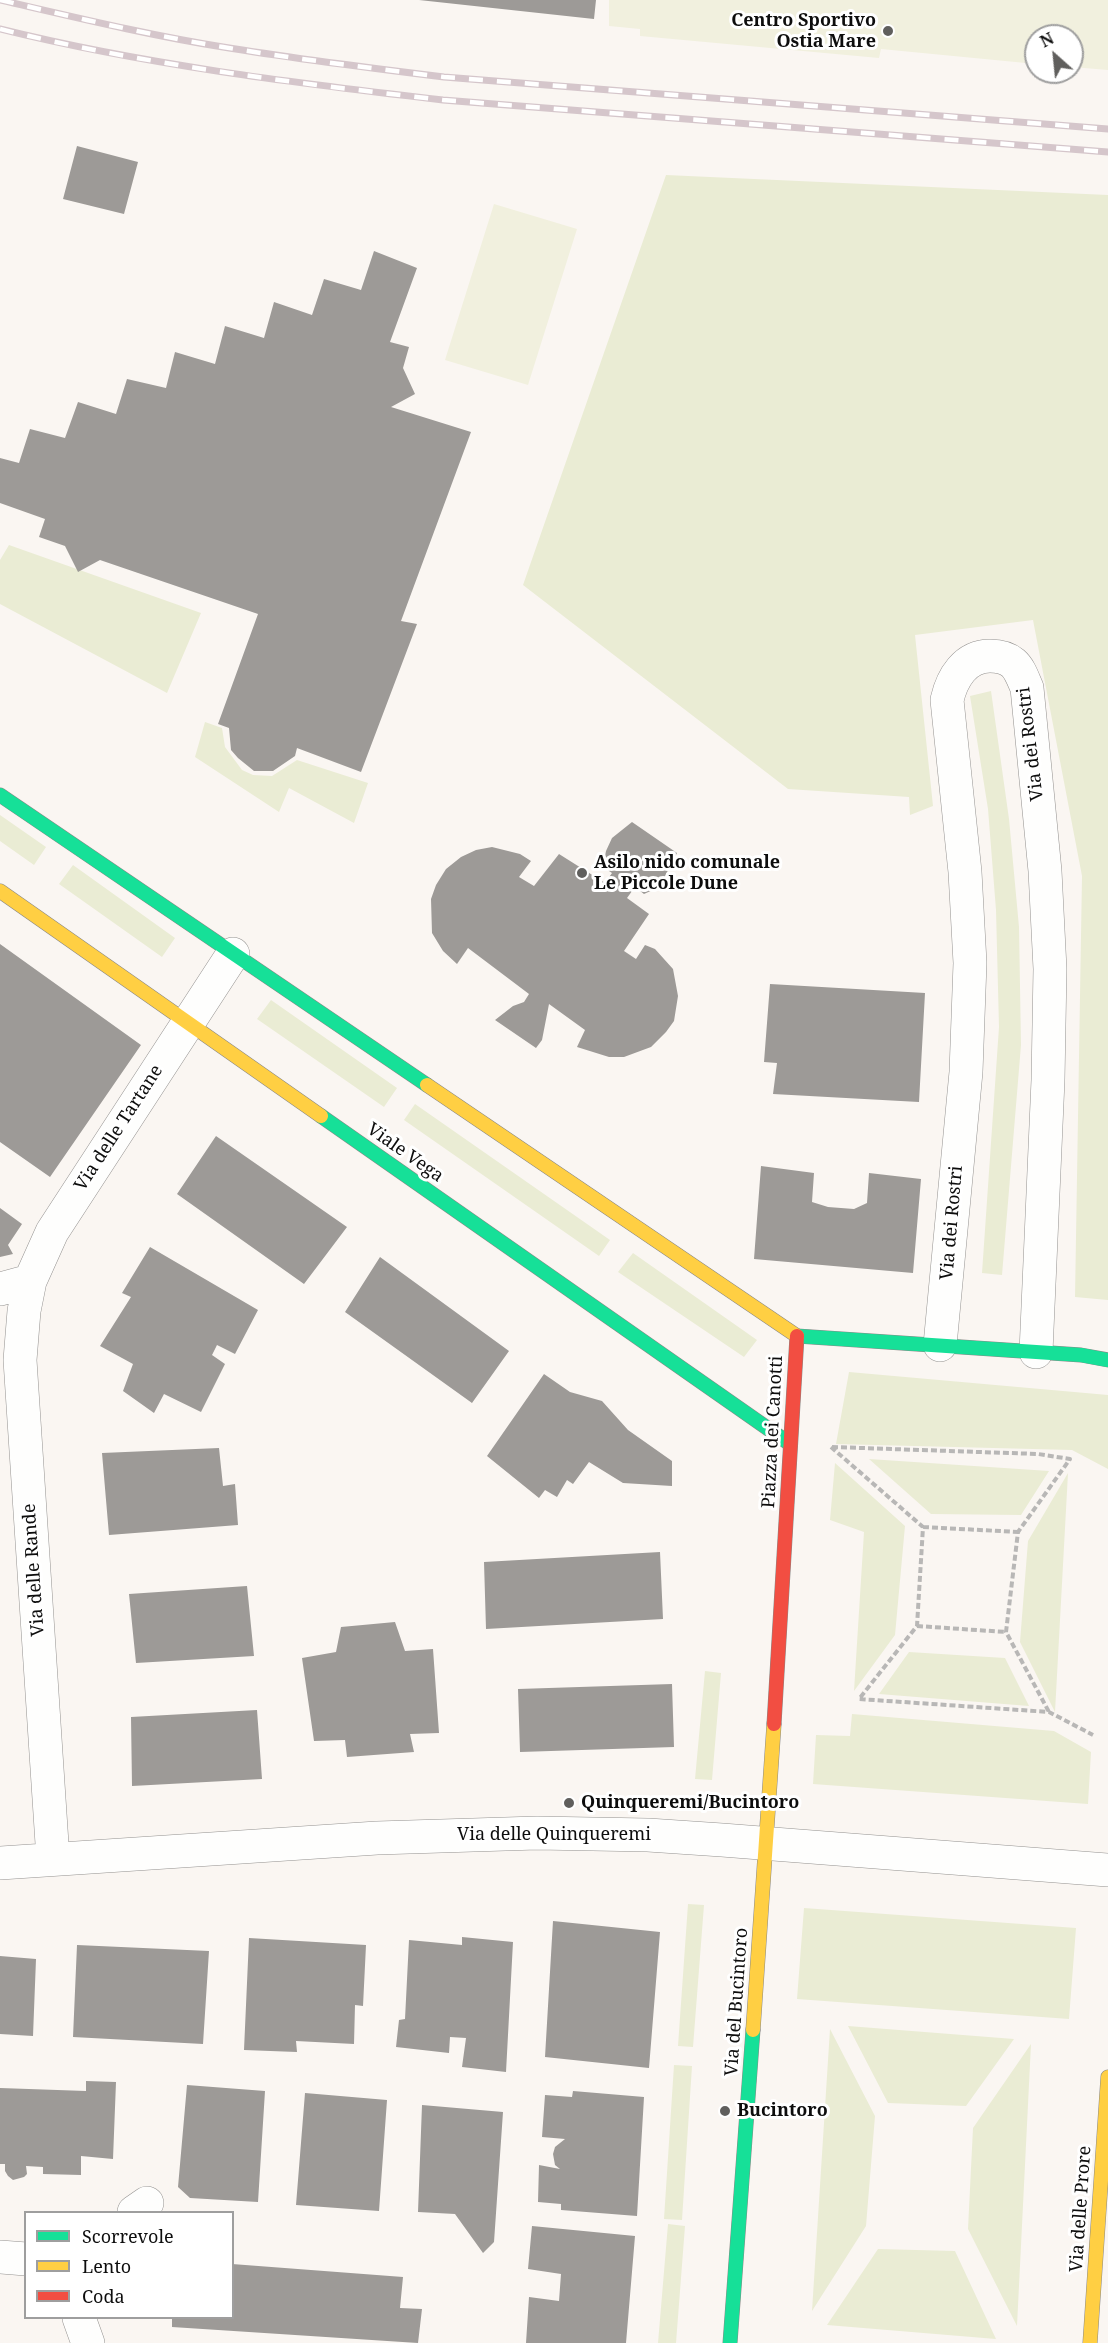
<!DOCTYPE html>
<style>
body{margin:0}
#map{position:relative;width:1108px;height:2343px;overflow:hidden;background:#faf6f2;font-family:"Noto Serif",serif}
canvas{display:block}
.legend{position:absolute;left:24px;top:2211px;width:210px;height:108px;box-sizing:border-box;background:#fff;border:2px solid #9e9e9e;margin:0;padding:8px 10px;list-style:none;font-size:18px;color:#0d0d0d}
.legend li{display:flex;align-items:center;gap:12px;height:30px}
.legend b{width:30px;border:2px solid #9e9e9e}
.north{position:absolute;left:1024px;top:24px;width:60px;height:60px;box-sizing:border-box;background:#fff;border:2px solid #9e9e9e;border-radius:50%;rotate:333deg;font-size:16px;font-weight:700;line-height:24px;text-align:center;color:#0d0d0d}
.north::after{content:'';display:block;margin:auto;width:21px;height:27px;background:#605f5d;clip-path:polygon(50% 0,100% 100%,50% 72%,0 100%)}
</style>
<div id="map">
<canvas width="1108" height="2343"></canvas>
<ul class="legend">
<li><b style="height:8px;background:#16e098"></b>Scorrevole</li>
<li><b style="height:8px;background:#ffcf43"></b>Lento</li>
<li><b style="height:8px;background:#f24e42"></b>Coda</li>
</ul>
<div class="north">N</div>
</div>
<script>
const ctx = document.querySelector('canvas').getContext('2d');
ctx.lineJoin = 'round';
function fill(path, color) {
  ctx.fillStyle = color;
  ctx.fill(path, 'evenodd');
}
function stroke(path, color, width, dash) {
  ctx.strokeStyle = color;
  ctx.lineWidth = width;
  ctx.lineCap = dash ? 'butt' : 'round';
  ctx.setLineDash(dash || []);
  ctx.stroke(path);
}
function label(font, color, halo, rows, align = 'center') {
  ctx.font = font + ' "Noto Serif",serif';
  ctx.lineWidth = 6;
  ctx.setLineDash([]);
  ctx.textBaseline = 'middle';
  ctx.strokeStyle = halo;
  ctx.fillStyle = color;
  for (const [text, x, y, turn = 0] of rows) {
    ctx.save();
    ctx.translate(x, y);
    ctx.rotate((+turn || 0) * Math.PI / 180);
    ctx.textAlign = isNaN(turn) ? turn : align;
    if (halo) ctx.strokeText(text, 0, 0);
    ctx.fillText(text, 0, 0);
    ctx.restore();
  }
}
fill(new Path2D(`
 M666,175L1108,195V1300L1075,1297L1082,876L1033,620L915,635L933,806L910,815L909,797L788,789L523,585Z
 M9,545L201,613L167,693L0,604V560Z
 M991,691L1009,819L1019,927L1021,1045L1002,1275L982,1273L999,1027L996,910L988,809L970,696Z
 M205,722L222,728L225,747L242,770L253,775L272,776L297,760L368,783L354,823L289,788L279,812L195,757Z
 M0,815L46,847L34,865L0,841Z
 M73,865L175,938L162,957L59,884Z
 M271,1000L397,1088L384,1107L257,1019Z
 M415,1104L610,1240L599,1256L404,1120Z
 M633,1253L757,1340L744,1357L618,1272Z
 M849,1372L1108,1395V1469L1072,1450L836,1444Z
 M869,1459L1049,1471L1021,1515L931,1514Z
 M835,1463L905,1526L895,1635L854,1691L864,1532L830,1520Z
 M1068,1473L1055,1712L1020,1642L1028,1541Z
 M909,1652L1005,1658L1029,1706L879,1694Z
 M705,1671L721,1673L712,1780L695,1779Z
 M852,1714L1054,1731L1091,1752L1088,1804L813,1784L816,1735L850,1736Z
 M688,1904L704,1905L693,2047L678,2046Z
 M804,1908L1076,1928L1069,2019L797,1999Z
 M848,2026L1014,2039L966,2106L888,2103Z
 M830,2029L875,2116L866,2226L812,2311Z
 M1031,2044L1017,2326L968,2229L973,2128Z
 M674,2065L692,2066L682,2220L664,2219Z
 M668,2224L685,2226L676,2343H658Z
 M878,2249L955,2251L996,2339L827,2325Z`), '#eaecd4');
fill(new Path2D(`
 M609,0H1108V70L1072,67V36H1036V64L881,49L879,58L640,36V29L609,26Z
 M494,204L577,229L528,385L445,360Z`), '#f1f0de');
fill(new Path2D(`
 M419,0H596L594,19Z
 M77,146L138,162L124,214L63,199Z
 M374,251L417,268L390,342L409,347L403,368L415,394L391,407L471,432L401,621L417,624L361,772L297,748L295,756L273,771H254L238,758L231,750L229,728L218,724L258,614L100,560L78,572L65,546L39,537L45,519L0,503V458L19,463L30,429L65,438L78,402L116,414L127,379L166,388L175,352L215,364L225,326L264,338L274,302L312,315L324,279L361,290Z
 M632,822L677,853L664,878L655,889L644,894L635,887L627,898L649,914L624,951L636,959L645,945L655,949L673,969L678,996L674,1021L666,1032L651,1047L624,1057H609L577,1047L585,1030L549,1004L542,1040L536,1048L495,1020L513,1006L524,1002L529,994L468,948L457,964L443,951L432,933L431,899L436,885L446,869L461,857L476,850L492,847L520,854L531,861L519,877L534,886L559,854L605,883L612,873L603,867L606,851L612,838Z
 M0,944L141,1045L50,1177L0,1142Z
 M770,984L925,993L919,1102L773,1094L777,1063L764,1062Z
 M216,1136L347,1227L304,1284L177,1194Z
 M761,1166L814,1173L812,1202L828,1207L854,1209L867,1203L869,1173L921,1179L913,1273L754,1259Z
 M0,1208L22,1224L8,1245L13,1254L0,1257Z
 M150,1247L258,1310L235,1354L217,1345L212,1355L225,1364L201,1412L164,1394L154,1413L123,1391L133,1364L100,1346L131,1297L122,1293Z
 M380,1257L509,1351L472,1403L345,1312Z
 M544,1374L570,1392L602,1401L628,1430L672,1461V1486L623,1483L589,1462L573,1484L567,1480L557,1497L545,1490L539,1498L487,1456Z
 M219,1448L223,1486L235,1484L238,1525L109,1535L102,1453Z
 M660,1552L663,1619L486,1629L484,1562Z
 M247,1586L254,1656L136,1663L129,1594Z
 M395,1622L405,1651L433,1649L439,1733L410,1734L414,1752L347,1757L345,1740L314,1741L302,1658L336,1652L341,1627Z
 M672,1684L674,1747L520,1752L518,1689Z
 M257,1710L262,1779L132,1786L131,1717Z
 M553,1921L660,1932L649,2068L545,2057Z
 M462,1937L513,1942L506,2072L462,2067L466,2038L450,2037L449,2053L396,2047L399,2020L405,2019L409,1940L462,1945Z
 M249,1938L366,1945L363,2006L355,2005L354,2044L296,2041L297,2052L244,2050Z
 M77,1945L209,1951L203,2044L73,2037Z
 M0,1956L36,1959L33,2036L0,2034Z
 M86,2081L116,2082L113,2159L81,2156V2175L43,2174V2167L26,2166L27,2174L24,2177L13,2180L8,2176L5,2171V2164H0V2088L86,2091Z
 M187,2085L265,2091L258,2202L190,2198L178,2187Z
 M573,2091L644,2097L637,2216L561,2210V2204L538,2202L539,2165L560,2169L555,2165L553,2154L555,2147L565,2139L542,2137L545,2095L572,2097Z
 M305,2093L387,2100L379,2211L296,2205Z
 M422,2105L503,2112L494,2242L483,2253L455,2214L418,2212Z
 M532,2226L635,2236L626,2343H526L529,2297L559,2301L561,2274L528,2269Z
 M232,2264L403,2277L400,2308L422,2309L418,2343L172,2327V2318H232Z`), '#9d9a97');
const street = new Path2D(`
 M0,1289L30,1281
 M940,1345L966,1072L970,963L965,872L947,700C952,678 965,656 990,656C999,656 1006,657 1013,663C1020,669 1023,679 1027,688L1045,871L1050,969L1048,1080L1036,1352
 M53,1859L20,1360L24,1311L30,1281L52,1232L233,954
 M0,1863L377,1838L537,1833L648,1835L722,1840L1108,1870
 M134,2212L147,2203
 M0,2257L26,2259
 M79,2318L88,2343`);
const fast = new Path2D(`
 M0,795L427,1085
 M321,1116L790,1444
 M797,1336L1081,1355L1108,1360
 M730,2343L753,2030`);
const slow = new Path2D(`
 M0,891L321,1116
 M427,1085L797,1336
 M753,2030L774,1724
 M1090,2343L1108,2077`);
const jam = new Path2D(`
 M774,1724L797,1336`);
stroke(street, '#949290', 34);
stroke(fast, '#8a8987', 15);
stroke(slow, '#8a8987', 15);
stroke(jam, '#8a8987', 15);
stroke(new Path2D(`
 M831,1447L923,1527L917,1626L859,1699L1049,1712L1093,1735
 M832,1447L1038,1454L1070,1459L1018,1532L1006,1632L1049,1712
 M923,1527L1018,1532
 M917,1626L1006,1632`), '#b8b7b6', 4, [6, 3]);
stroke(street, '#fefefd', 33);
stroke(fast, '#16e098', 14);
stroke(slow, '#ffcf43', 14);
stroke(jam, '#f24e42', 14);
const rail = new Path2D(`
 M0,0C74,17 148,35 223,47C296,59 370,68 444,77L1108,129
 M0,29C145,65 295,83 443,100L1108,152`);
stroke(rail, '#d5c6cb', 7);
stroke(rail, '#fff', 4.5, [14]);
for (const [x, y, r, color] of [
 [888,31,6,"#605f5d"],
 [582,873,6,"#605f5d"],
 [569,1803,6,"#605f5d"],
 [725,2111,6,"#605f5d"]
]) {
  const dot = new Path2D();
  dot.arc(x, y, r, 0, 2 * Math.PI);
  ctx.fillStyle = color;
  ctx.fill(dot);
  stroke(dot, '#fff', 2);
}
label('bold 18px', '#0d0d0d', '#fff', [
 ["Centro Sportivo",876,21,"right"],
 ["Ostia Mare",876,42,"right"],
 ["Asilo nido comunale",594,863],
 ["Le Piccole Dune",594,884],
 ["Quinqueremi/Bucintoro",581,1803],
 ["Bucintoro",737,2111]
], 'left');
label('18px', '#0d0d0d', '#fff', [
 ["Via dei Rostri",1031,744,-97],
 ["Via delle Tartane",119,1128,-57],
 ["Viale Vega",405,1153,35],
 ["Via dei Rostri",952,1223,-85],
 ["Piazza dei Canotti",773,1432,-87],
 ["Via delle Rande",34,1570,-94],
 ["Via delle Quinqueremi",554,1835],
 ["Via del Bucintoro",737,2002,-86],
 ["Via delle Prore",1081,2209,-86]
]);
</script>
